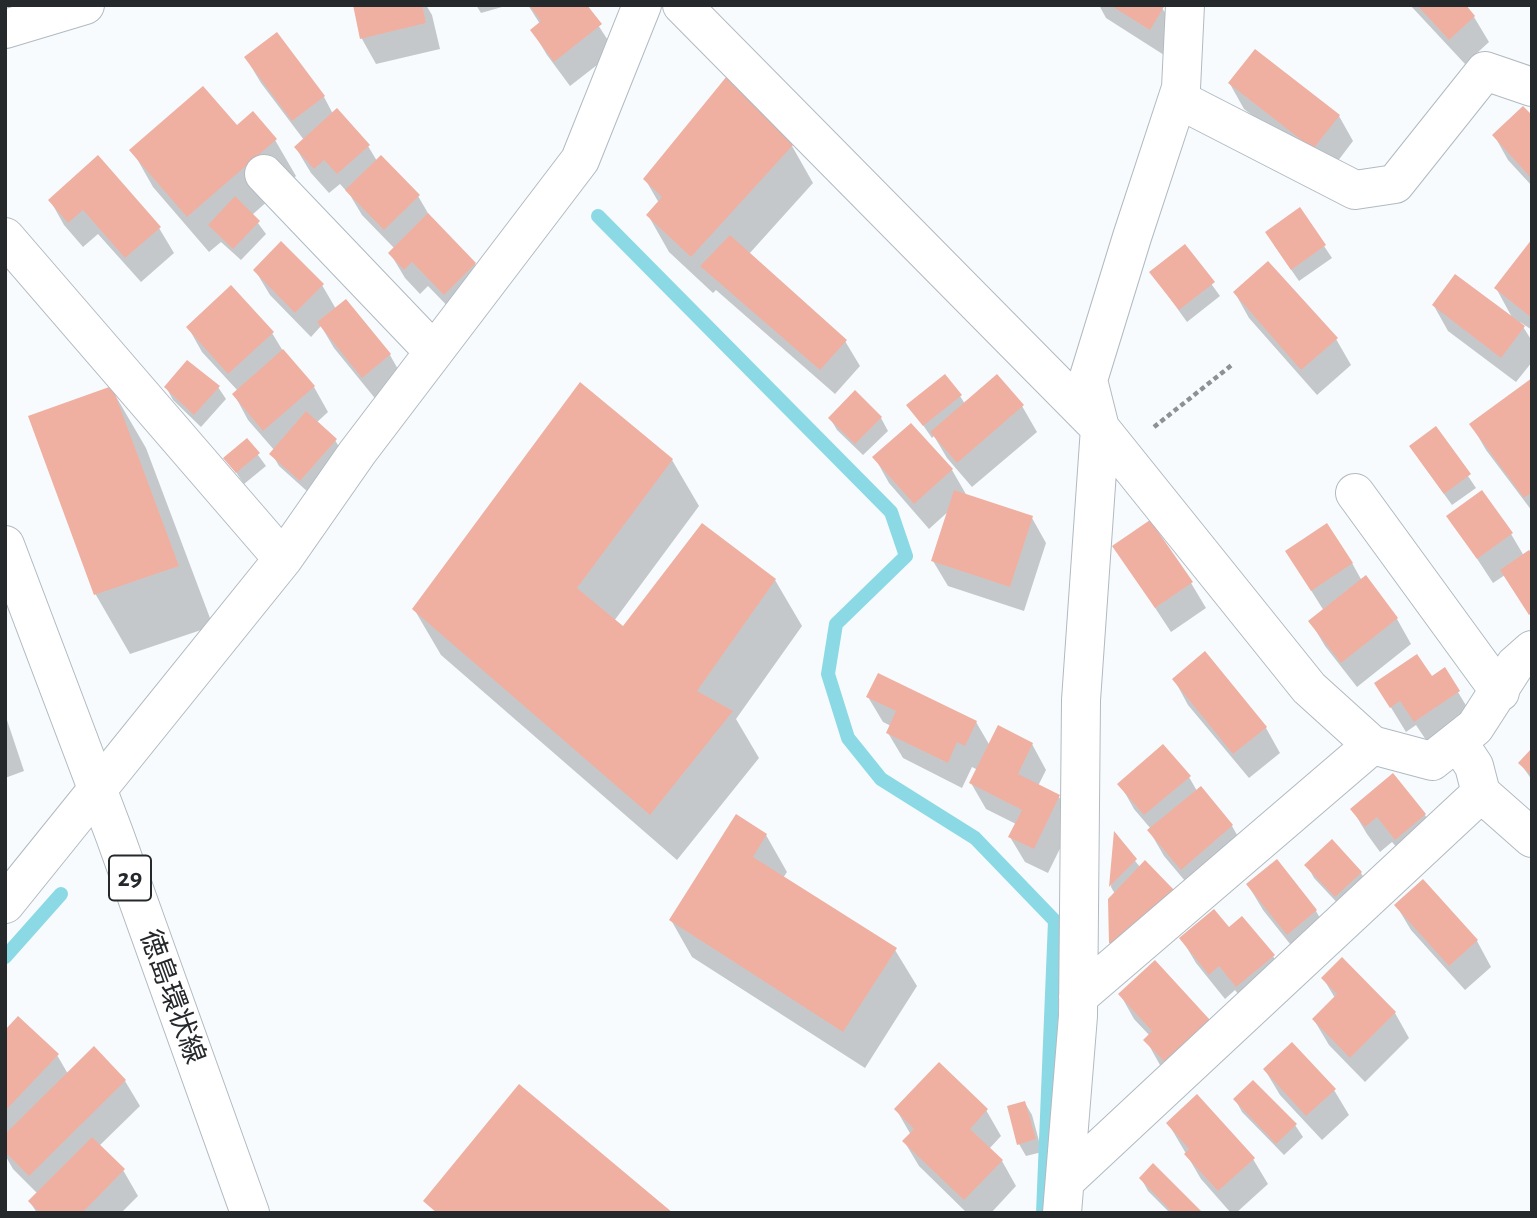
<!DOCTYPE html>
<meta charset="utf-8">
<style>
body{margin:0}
#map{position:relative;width:1537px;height:1218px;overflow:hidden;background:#f7fbfe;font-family:"Alegreya Sans",sans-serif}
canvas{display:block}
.frame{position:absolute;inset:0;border:7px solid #25292c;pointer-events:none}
</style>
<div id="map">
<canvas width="1537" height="1218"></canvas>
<div class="frame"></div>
</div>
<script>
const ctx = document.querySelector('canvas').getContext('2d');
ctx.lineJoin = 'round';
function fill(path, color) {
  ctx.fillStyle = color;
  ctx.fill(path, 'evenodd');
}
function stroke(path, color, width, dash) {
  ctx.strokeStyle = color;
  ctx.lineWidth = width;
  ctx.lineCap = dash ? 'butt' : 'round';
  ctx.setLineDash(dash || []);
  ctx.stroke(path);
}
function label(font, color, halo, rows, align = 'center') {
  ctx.font = font + ' "Alegreya Sans","Noto Sans JP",sans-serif';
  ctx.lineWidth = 6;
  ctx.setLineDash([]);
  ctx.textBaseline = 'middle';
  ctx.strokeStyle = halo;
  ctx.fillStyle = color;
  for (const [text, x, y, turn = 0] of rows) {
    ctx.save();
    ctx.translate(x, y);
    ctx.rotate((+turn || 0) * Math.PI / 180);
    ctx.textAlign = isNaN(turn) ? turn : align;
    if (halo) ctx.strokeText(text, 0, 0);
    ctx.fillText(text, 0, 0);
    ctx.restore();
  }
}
fill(new Path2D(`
 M354,5H426L432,15L440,49L376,64L362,39Z
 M476,5H509L481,13Z
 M528,5H585L615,51L570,86L547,55L532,30L540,24Z
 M1099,5H1160L1178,32L1164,55L1106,18Z
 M1410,5H1463L1474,17L1489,42L1465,64Z
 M246,58L324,97L333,114L368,146L377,161L418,196L432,220L475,264L489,289L460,319L428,286L420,294L405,278L390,253L395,249L362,215L350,195L340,184L329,193L311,173L296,148L304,140L261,83Z
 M1230,84L1339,116L1353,141L1328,174L1244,109Z
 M1532,118V186L1508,160L1494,135Z
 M237,127L275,140L296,176L252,215L266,234L241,260L221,242L209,252L153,187L132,150Z
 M792,146L813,183L749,254L845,341L860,366L835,394L716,290L713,293L669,252L648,215L659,203L645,179Z
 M50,200L159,228L174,253L141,282L98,234L83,247L64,225Z
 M1300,210L1332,258L1299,281L1274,245Z
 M1532,242V330L1520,322L1532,341V362L1516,382L1448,331L1434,306L1514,321L1496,288Z
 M1184,246L1220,296L1187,322L1151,272Z
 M255,270L322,285L336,309L346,301L390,355L404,380L378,402L334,348L321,326L311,337L270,295Z
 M1235,293L1336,339L1351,365L1317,395L1249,318Z
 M188,327L272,333L283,351L314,387L328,412L316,423L335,440L342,452L308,492L279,466L272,454L275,451L248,420L234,394L238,391L202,352Z
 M1532,380V511L1486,450L1471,424Z
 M166,387H218L226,399L201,427L173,400Z
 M111,388L146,448L213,626L130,654L96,595L31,417Z
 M960,396L965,404L1022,406L1037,432L972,487L947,458L934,436L932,438L909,405Z
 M830,418H881L888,431L863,455L837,430Z
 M1436,428L1476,488L1452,505L1418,458Z
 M247,440L266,466L244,484L226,458Z
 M875,458L952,470L967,496L1032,518L1046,543L1024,611L948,586L933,561L950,510L929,529L889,483Z
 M672,460L699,506L614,621L623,629L775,580L802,626L736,719L759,758L677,860L441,655L414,609Z
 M1449,516L1511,534L1524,556L1532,557V617L1505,575L1493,583Z
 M1115,547L1191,583L1206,608L1171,632Z
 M1287,552L1352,563L1362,581L1397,619L1411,644L1357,687L1325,646L1310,621L1324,611Z
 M1444,669L1473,717L1430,746L1416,725L1406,732L1376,683L1431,678Z
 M1174,679L1266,728L1280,753L1249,778L1188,705Z
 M868,697L976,722L990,746L1032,744L1046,770L1038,786L1059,797L1073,822L1048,873L1025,862L1010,837L1016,824L986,809L971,783L978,770L972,767L962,788L903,758L888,733L891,726L883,722Z
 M5,714L24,771L5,778Z
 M1532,751V780L1520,763Z
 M1393,776L1425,815L1439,840L1411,864L1392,842L1380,852L1367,834L1352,809Z
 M1189,777L1197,791L1232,826L1246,851L1196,894L1164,856L1149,830L1151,829L1134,809L1120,784Z
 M766,835L787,872L783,878L895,950L917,986L865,1068L692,957L671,920Z
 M1115,836L1140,867L1115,894L1111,887Z
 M1332,841L1361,873L1368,885L1343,909L1314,878L1307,865Z
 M1423,881L1477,941L1491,967L1465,990L1411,930L1396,905Z
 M1248,885L1316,911L1330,936L1302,959L1263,910Z
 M1228,930L1273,956L1288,982L1252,1011L1235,990L1225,999L1196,963L1181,938Z
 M1155,962L1180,1086L1160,1065L1146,1040L1150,1036L1134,1019L1120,994Z
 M1323,978L1395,1013L1409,1038L1365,1082L1329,1045L1314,1020L1335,998Z
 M5,1033L57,1055L68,1074L125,1081L140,1106L99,1146L123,1170L138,1196L121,1213H37L30,1202L38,1194L13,1169L5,1155Z
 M1265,1070L1334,1090L1349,1115L1322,1140L1280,1095Z
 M1235,1099L1295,1125L1303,1137L1284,1155L1242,1112Z
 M1025,1103L1032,1115L1042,1152L1026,1156L1019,1144Z
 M896,1109L986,1110L1001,1136L989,1149L1002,1161L1016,1186L991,1213H967L919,1166L904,1141L911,1135Z
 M1168,1123L1253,1159L1268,1184L1236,1213H1231L1201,1179Z
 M1141,1178L1201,1213H1170L1148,1191Z`), '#0003');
stroke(new Path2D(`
 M598,216L891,512L906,556L836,624L828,674L848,738L881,779L975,838L1055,921L1043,1213
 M5,957L61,894`), '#8bd9e4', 14);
fill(new Path2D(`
 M353,5H422L426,23L360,39Z
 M529,5H587L602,24L554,62L530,30L541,21Z
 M1110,5H1165L1150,30Z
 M1417,5H1466L1475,16L1449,40Z
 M277,32L325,96L292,121L244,57Z
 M1255,49L1340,115L1313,149L1228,83Z
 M727,76L793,145L691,257L646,215L662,197L643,179Z
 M203,86L237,125L253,111L277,139L187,217L129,150Z
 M1523,106L1532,115V179L1492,135Z
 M337,108L370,145L337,174L324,160L314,169L294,147Z
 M98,155L161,227L125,258L83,210L68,223L48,200Z
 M381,155L420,195L384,230L345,190Z
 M235,196L260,221L233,249L208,225Z
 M1300,207L1326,245L1291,270L1265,232Z
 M428,213L476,263L444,295L412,262L404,270L388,253Z
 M730,235L847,340L820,370L700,266Z
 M1532,239V318L1494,288Z
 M281,241L324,284L295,313L253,270Z
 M1185,244L1215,282L1179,310L1149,272Z
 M1268,261L1338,338L1301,370L1233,292Z
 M1455,274L1525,326L1501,358L1432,305Z
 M231,285L274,332L228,374L186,327Z
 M346,299L391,354L362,378L317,322Z
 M283,349L315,386L263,431L232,394Z
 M187,360L220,386L194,415L164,387Z
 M945,374L962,395L923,426L906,405Z
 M997,374L1024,405L957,463L930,432Z
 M1532,378V492L1524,498L1469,424Z
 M580,382L673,459L577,588L623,626L702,523L776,579L697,691L733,711L650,815L412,609Z
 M112,386L179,566L94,595L28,416Z
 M855,390L882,417L855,444L828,418Z
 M306,411L337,439L300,481L269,454Z
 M911,423L953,469L914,504L872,457Z
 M1436,426L1471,474L1444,494L1409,446Z
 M247,438L260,453L236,473L223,458Z
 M954,490L1033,516L1010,587L931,561Z
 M1482,490L1513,533L1477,559L1446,516Z
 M1150,520L1193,582L1155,608L1112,546Z
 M1327,523L1353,563L1311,591L1285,551Z
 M1529,550L1532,554V613L1529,615L1500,570Z
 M1366,575L1398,618L1341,663L1308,621Z
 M1205,651L1267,727L1233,754L1172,679Z
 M1417,654L1432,676L1445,667L1460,691L1414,722L1400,701L1390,708L1374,683Z
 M878,673L977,721L965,746L957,742L948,763L886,733L896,711L866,697Z
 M998,725L1033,743L1018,774L1060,795L1034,849L1008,837L1022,810L969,783Z
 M1163,744L1191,776L1144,815L1117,784Z
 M1532,748V776L1518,763Z
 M1393,773L1426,814L1395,840L1377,817L1365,827L1350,809Z
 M1201,786L1233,825L1181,870L1147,830Z
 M736,814L767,834L753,857L897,948L843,1032L669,920Z
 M1114,831L1137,859L1109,887Z
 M1332,839L1362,872L1335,897L1304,865Z
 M1277,859L1317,910L1287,935L1246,884Z
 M1145,860L1174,890L1116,947L1109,943L1108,899Z
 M1423,879L1478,940L1449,966L1394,905Z
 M1214,909L1229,927L1242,916L1275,955L1236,987L1219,966L1209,975L1179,938Z
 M1342,957L1396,1012L1350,1058L1312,1019L1337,994L1321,978Z
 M1155,960L1210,1020L1165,1062L1143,1040L1152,1031L1118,994Z
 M18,1016L59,1054L5,1111V1030Z
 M1292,1042L1336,1089L1306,1116L1263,1069Z
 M94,1046L126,1080L29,1176L5,1152V1134Z
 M939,1062L988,1109L970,1129L1003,1160L964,1200L902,1141L914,1129L894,1109Z
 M1253,1080L1297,1124L1276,1144L1233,1099Z
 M519,1084L673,1213H437L423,1201Z
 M1197,1094L1255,1158L1218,1191L1184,1154L1189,1149L1166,1123Z
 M1025,1101L1036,1139L1017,1145L1007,1106Z
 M92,1137L125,1169L82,1213H40L28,1201Z
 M1153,1163L1203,1213H1173L1139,1178Z`), '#efafa1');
const street = new Path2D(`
 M682,5L1100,428L1309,688L1372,745L1432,761L1475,727L1515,665L1532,650
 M1178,99L1355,190L1395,184L1485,71L1532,87
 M264,174L434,352
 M5,237L283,559
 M1355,493L1500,692
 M1458,742L1474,766L1481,793L1532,838
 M5,904L283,559L357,453L580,160L642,5
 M1078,997L1372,745
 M1065,1181L1481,793
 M1062,1213L1078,1016L1081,700L1100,428L1088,380L1132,237L1181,88L1185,5`);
const secondary = new Path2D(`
 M5,29L85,5`);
const primary = new Path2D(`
 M5,545L115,836L250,1213`);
stroke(street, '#b1bac1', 40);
stroke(secondary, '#b1bac1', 40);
stroke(primary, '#b1bac1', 40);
stroke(new Path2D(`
 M1154,427L1233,364`), '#8d9194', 4.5, [5, 3.5]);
stroke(street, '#fff', 38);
stroke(secondary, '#fff', 38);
stroke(primary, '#fff', 38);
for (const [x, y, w] of [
 [130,878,42]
]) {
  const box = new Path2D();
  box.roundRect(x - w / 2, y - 22.5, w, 45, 5);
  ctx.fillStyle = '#fff';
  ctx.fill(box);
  stroke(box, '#25292c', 2);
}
label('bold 26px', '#25292c', null, [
 ["29",130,878]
]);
label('28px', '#25292c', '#fff', [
 ["徳島環状線",172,997,70]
]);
</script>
